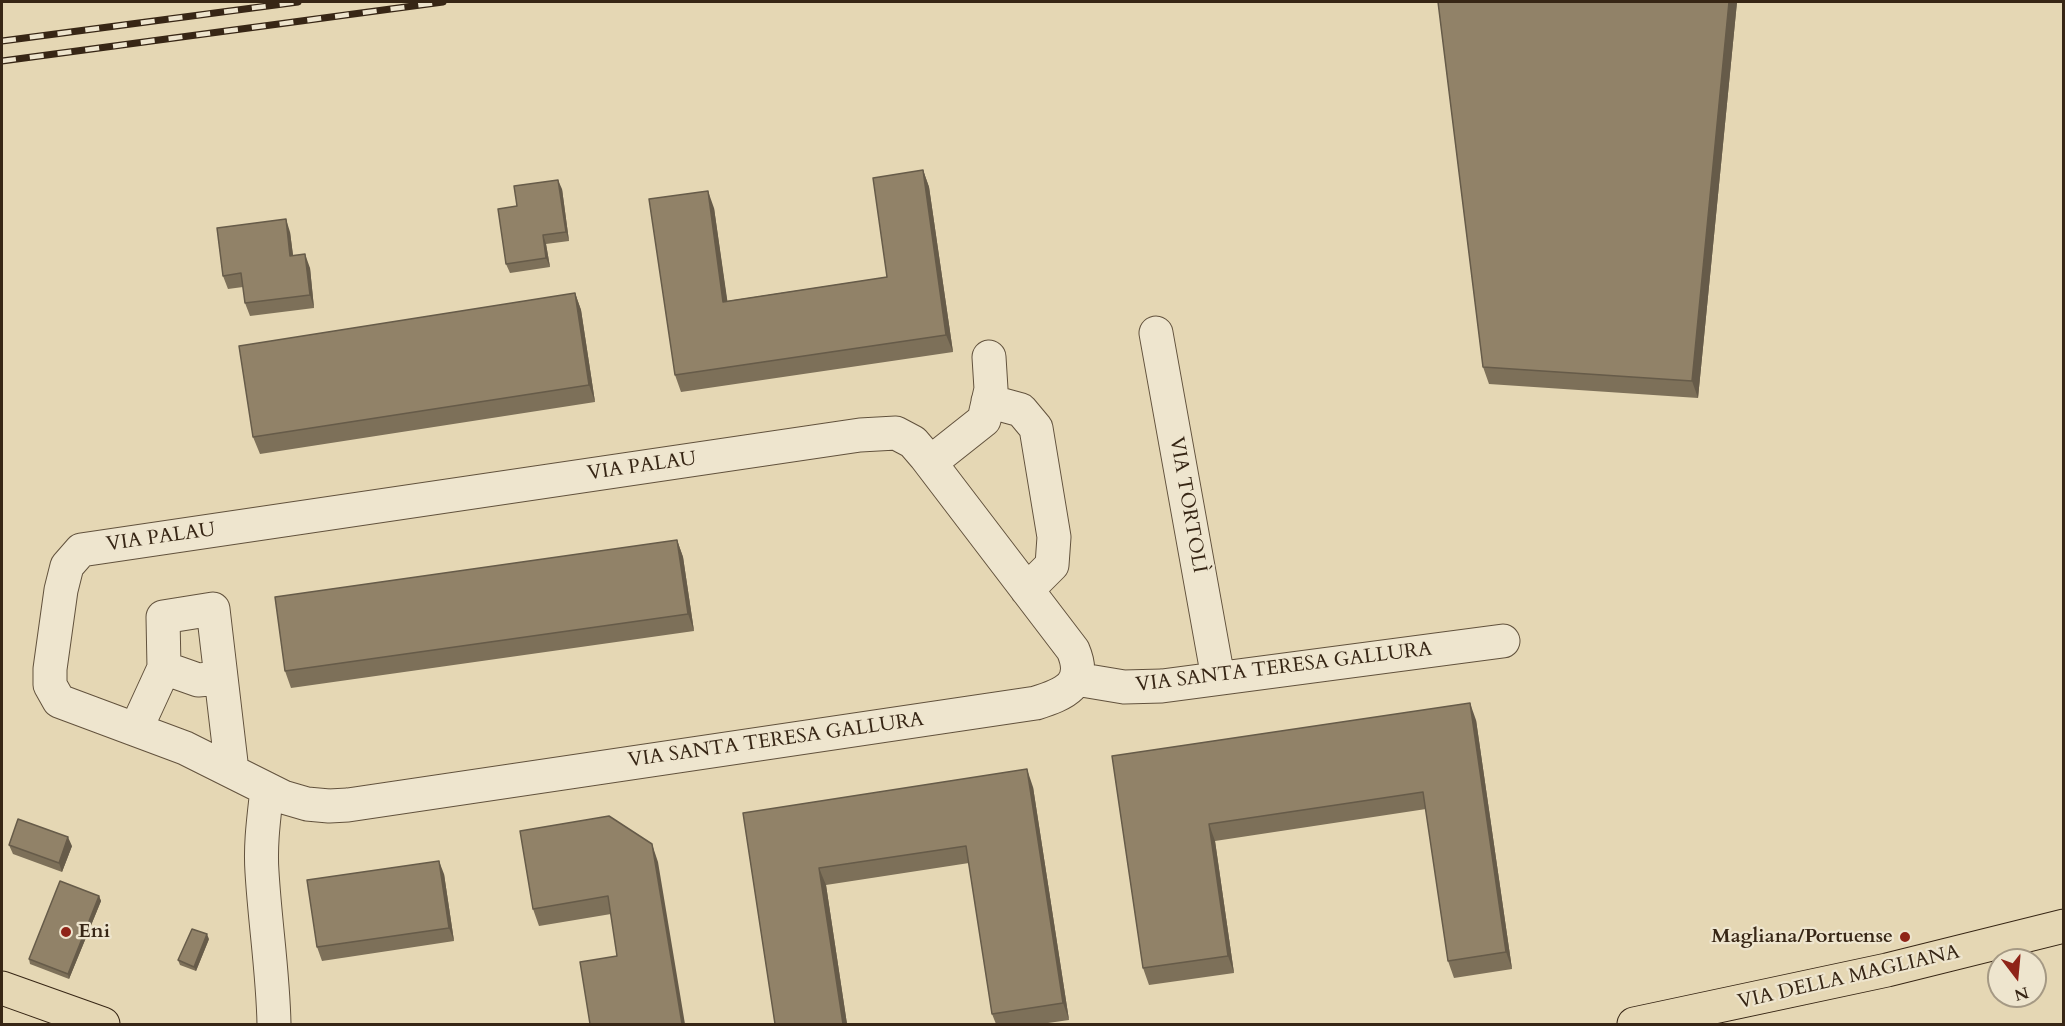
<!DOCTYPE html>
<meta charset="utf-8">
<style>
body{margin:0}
#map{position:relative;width:2065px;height:1026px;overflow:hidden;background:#e5d7b4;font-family:Cardo,serif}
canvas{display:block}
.frame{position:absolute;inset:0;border:3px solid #372615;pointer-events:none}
.north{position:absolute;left:1987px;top:948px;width:60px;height:60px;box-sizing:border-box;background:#eee5ce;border:2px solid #a59984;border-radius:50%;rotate:164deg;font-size:16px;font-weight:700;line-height:24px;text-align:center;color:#372615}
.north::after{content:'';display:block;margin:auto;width:21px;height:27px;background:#8f2418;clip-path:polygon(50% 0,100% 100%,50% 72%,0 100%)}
</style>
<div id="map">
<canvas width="2065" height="1026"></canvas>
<div class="frame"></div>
<div class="north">N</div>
</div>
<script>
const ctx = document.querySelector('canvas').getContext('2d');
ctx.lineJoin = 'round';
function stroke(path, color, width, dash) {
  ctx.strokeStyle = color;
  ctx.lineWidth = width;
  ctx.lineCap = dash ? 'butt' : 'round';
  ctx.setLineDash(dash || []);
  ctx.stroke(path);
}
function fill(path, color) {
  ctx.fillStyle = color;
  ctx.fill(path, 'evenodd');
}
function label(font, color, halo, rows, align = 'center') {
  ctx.font = font + ' Cardo,serif';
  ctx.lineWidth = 4.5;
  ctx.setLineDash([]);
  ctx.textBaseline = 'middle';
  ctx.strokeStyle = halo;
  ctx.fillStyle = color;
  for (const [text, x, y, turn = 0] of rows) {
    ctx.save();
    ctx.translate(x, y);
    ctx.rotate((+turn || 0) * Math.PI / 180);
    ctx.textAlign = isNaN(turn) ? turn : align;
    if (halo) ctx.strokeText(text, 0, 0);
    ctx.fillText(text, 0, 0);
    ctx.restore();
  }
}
const minor = new Path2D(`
 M1156,333L1218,678
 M988,401L1021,410L1036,428L1054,537L1052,565L1027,590
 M896,433L913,442L925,456L1073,650C1088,685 1064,694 1036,703L348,805L329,806L307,804L283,797L185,748L59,701L50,685V669L61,590L67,566L81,550L860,435Z
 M931,462L984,420L991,389L989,357
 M221,678L198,680L164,668L163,617L213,609L232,771
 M1076,679L1124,687L1162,686L1503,641
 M136,729L164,668
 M267,789C264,817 260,844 262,872C265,923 273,973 274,1024`);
const major = new Path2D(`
 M2,988L103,1024
 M1634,1024L1887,970L2064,926`);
stroke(minor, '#62523d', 35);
stroke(major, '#372615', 35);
stroke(minor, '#eee5ce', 33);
stroke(major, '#e5d7b4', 33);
const rail = new Path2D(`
 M2,41L298,2
 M2,61L443,2`);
stroke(rail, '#372615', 7);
stroke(rail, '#eee5ce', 4.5, [14]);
fill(new Path2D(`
 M1438,2H1737L1698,398L1489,384L1483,367Z
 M923,170L929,187L953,352L681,392L675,375L714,208L727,301L887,277Z
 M562,189L569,241L546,244L550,267L510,273L506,264L517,206Z
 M290,232L293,256L310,268L314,308L250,316L245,303L243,287L228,289L223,276Z
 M575,293L581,310L595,402L260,454L253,437Z
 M677,540L683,557L694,631L291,688L285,671Z
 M1476,720L1512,969L1454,978L1448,961L1426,809L1215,841L1234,973L1149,985L1143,968L1112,756Z
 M1033,787L1069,1020L1041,1024H996L992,1014L969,863L826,885L847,1024H775L743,813Z
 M9,845L72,846L62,872L13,854Z
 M658,862L617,956L611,914L539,926L533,909Z
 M444,874L454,941L322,961L317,947Z
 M99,896L101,901L69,979L30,964L29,959Z
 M209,939L196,971L180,965L178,960Z`), '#7d7059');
fill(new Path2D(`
 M1729,2H1737L1698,398L1692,381Z
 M923,170L929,187L953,352L946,335Z
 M558,180L562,189L569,241L566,232Z
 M708,191L714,208L730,319L723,302Z
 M286,219L290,232L295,270L290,256Z
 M543,235L546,244L550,267L546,258Z
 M305,254L310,268L314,308L310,295Z
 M575,293L581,310L595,402L589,385Z
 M677,540L683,557L694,631L688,614Z
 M1470,703L1476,720L1512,969L1506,952Z
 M1027,769L1033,787L1069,1020L1063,1003Z
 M1209,824L1215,841L1234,973L1228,956Z
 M68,837L72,846L62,872L59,863Z
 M652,844L658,862L685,1024H682Z
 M439,861L444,874L454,941L449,928Z
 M819,868L826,885L847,1024H843Z
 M99,896L101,901L69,979L68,974Z
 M207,934L209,939L196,971L194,967Z`), '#665b49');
const building = new Path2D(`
 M1438,2H1729L1692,381L1483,367Z
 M923,170L946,335L675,375L649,199L708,191L723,302L887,277L873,178Z
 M558,180L566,232L543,235L546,258L506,264L498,209L517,206L514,186Z
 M286,219L290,256L305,254L310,295L245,303L241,273L223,276L217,228Z
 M575,293L589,385L253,437L239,346Z
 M677,540L688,614L285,671L275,597Z
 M1470,703L1506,952L1448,961L1423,792L1209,824L1228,956L1143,968L1112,756Z
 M1027,769L1063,1003L992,1014L966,846L819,868L843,1024H775L743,813Z
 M609,816L652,844L682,1024H590L580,962L617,956L608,896L533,909L520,831Z
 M18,819L68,837L59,863L9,845Z
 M439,861L449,928L317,947L307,880Z
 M60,881L99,896L68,974L29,959Z
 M192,929L207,934L194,967L178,960Z`);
fill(building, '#918268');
stroke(building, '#665b49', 1.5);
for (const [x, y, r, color] of [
 [66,932,6,"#8f2418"],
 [1905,937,6,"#8f2418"]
]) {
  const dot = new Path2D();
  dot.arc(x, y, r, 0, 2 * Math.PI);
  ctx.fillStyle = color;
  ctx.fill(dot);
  stroke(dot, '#eee5ce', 2);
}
label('20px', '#372615', '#eee5ce', [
 ["VIA PALAU",642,467,-8],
 ["VIA TORTOLÌ",1187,505,80],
 ["VIA PALAU",161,538,-8],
 ["VIA SANTA TERESA GALLURA",1284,668,-7],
 ["VIA SANTA TERESA GALLURA",776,741,-8],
 ["VIA DELLA MAGLIANA",1849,978,-13]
]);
label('bold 20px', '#372615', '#eee5ce', [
 ["Eni",78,932],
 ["Magliana/Portuense",1893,937,"right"]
], 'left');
</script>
